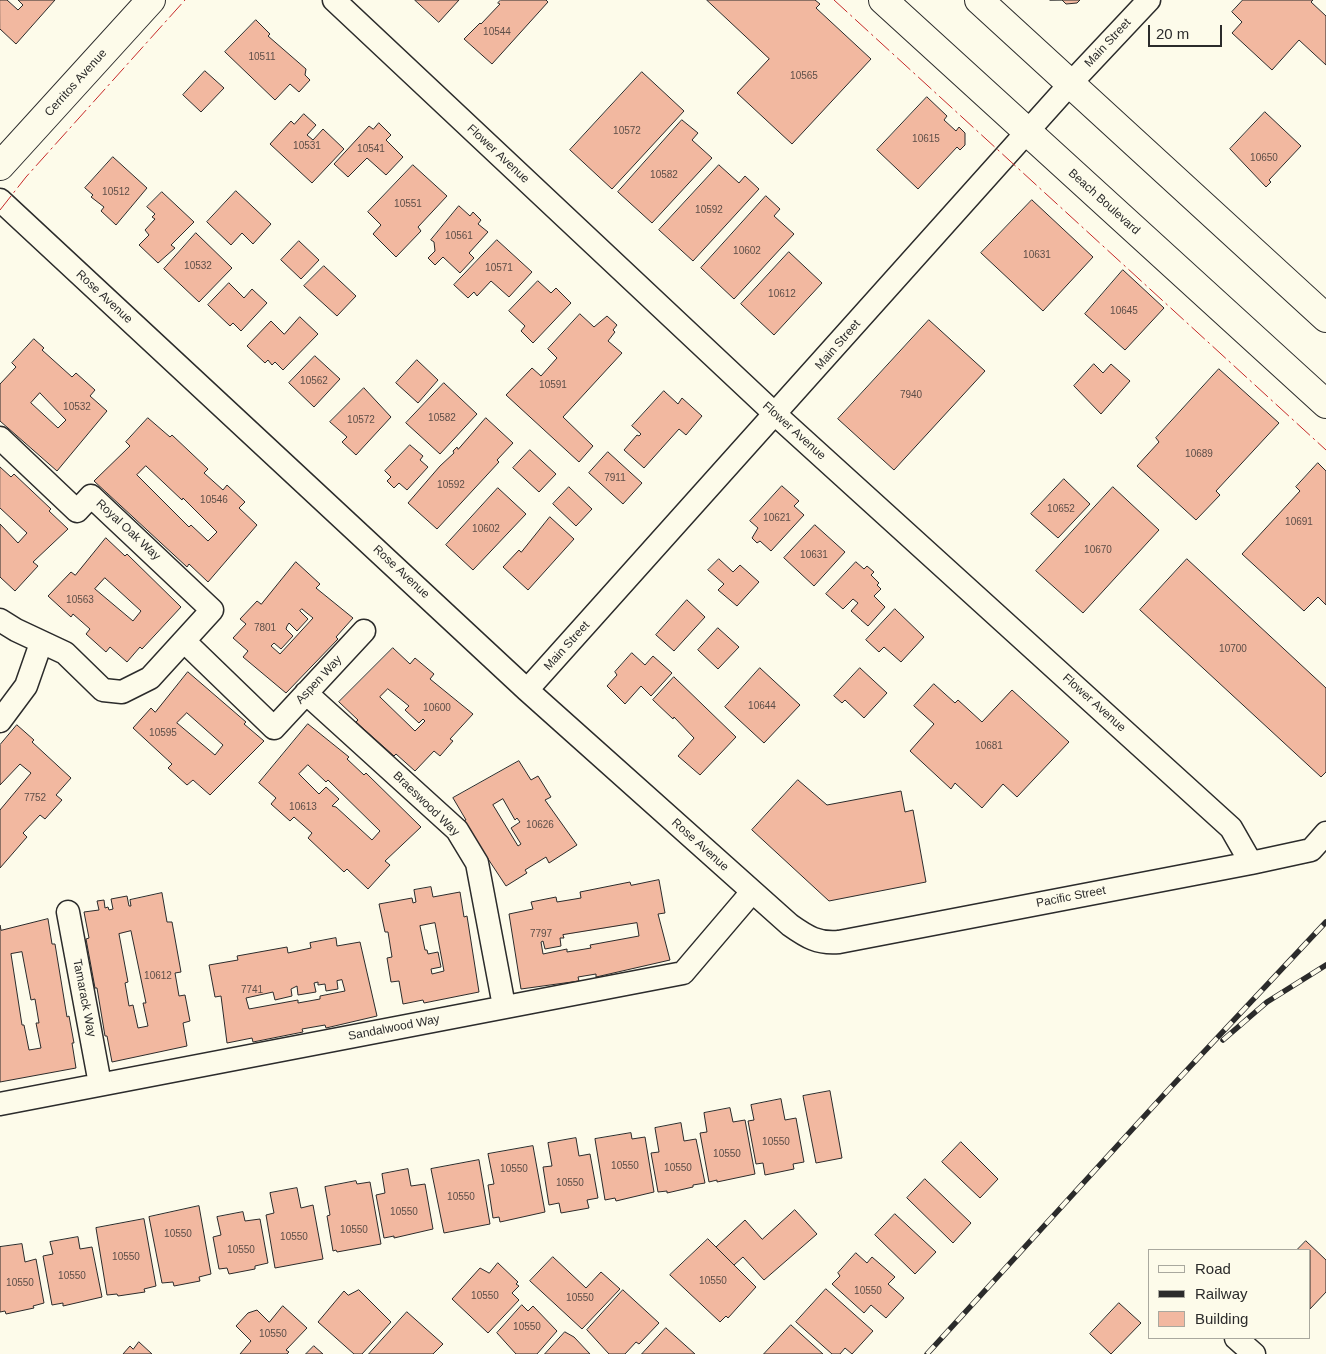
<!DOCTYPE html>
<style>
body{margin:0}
#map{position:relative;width:1326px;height:1354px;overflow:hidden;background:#fdfbea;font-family:Arial,sans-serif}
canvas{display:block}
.legend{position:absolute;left:1148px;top:1249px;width:162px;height:90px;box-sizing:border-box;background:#fdfbea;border:1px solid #a9a89e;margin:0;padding:6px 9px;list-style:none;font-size:15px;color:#2b2b2b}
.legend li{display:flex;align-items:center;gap:10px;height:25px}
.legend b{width:25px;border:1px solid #a9a89e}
.scale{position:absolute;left:1148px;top:25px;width:74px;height:22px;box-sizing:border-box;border:2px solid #2b2b2b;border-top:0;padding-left:6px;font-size:15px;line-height:18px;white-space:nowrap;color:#2b2b2b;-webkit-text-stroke:4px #fdfbea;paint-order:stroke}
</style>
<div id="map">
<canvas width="1326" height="1354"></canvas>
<ul class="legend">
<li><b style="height:6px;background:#fdfbea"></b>Road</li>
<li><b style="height:6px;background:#2b2b2b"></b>Railway</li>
<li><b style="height:14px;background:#f2b8a0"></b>Building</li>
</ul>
<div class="scale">20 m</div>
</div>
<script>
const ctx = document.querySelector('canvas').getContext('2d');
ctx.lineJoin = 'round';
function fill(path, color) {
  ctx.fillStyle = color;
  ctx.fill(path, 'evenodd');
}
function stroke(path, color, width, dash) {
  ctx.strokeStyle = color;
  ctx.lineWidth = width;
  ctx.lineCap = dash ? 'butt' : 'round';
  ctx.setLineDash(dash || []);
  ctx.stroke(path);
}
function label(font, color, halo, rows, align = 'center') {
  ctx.font = font + ' Arial,sans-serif';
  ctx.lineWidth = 4;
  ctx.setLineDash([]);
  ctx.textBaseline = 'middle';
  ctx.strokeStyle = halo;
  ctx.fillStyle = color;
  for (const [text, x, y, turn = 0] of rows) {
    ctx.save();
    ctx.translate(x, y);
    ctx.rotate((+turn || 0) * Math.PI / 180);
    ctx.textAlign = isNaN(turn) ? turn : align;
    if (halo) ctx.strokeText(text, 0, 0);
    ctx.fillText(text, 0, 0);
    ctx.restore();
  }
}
const building = new Path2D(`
 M0,0H7L18,10L23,5L18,0H55L16,44L0,29Z
 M415,0H459L439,22Z
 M501,0H546L548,2L492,64L464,39L480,23L481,24L500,4L498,3Z
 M707,0H815L820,4L816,8L871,59L792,144L737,93L769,59Z
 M1050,0H1080L1077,3L1066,4L1062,0Z
 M1243,0H1313L1311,2L1326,16V65L1299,40L1272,70L1232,33L1242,22L1232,12Z
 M256,20L270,34L268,36L306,69L305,75L310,80L299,92L290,84L275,100L225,52Z
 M205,71L224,88L201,112L183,95Z
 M642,72L684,111L612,189L570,150Z
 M927,97L947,116L944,120L956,131L959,127L965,133V145L960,150L957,147L918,189L877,150Z
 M1265,112L1301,146L1269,180L1271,182L1266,187L1230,149Z
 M304,114L316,125L307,135L313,140L323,129L344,149L312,183L270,144L291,121L294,124Z
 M682,120L698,133L692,140L712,158L652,223L618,192Z
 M379,123L391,135L386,140L403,157L386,175L367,158L348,177L334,164L369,126L373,129Z
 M113,157L147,188L116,225L101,211L104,207L91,197L93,195L85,188Z
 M413,165L447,196L418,227L421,231L396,257L373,234L381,225L368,212Z
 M719,165L739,183L745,176L759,189L693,261L659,230Z
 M236,191L271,224L253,244L242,233L231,245L207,222Z
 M162,192L194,222L171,245L175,248L158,263L139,245L149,235L145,230L155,219L152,217L155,214L147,207Z
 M766,196L780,209L774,216L794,234L734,299L701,268Z
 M1032,200L1093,257L1043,311L981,253Z
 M459,206L470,216L473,212L481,220L478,224L488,232L469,253L474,258L460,273L443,257L435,265L428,258L435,251L434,242L431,240Z
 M196,233L232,268L199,302L164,269Z
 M497,240L532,272L509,297L491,281L477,296L474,292L468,298L454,285Z
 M299,241L319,260L301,279L281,260Z
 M789,252L822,283L774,335L741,304Z
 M324,266L356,296L337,316L304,286Z
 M1123,270L1164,308L1125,350L1085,314Z
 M538,281L551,293L556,288L571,303L533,343L521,331L525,326L509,311Z
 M229,283L244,298L252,289L267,303L241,331L233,323L230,326L208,305Z
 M580,314L594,327L607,316L617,325L613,330L615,332L608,341L622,353L563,417L593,446L579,462L506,395L532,368L541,376L557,358L548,349Z
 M300,317L318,334L283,370L275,362L272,365L268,360L265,363L247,346L271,321L284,334Z
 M929,320L985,371L894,470L838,419Z
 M34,339L44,348L42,350L72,377L76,373L95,390L90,396L107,411L57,471L0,421V384L16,367L12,363ZM40,393L66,420L58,428L31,403Z
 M315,356L340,379L314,407L289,383Z
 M417,360L438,380L418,403L396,383Z
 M1094,364L1103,373L1111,364L1130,381L1101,414L1074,386Z
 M1219,369L1279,423L1216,491L1220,495L1196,520L1137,466L1159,442L1156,438Z
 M444,383L477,414L440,454L406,423Z
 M364,388L391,417L356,455L342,442L347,437L330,422Z
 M664,391L678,404L682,398L702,416L686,435L679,429L644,468L624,450L637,435L639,436L641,434L632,426Z
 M148,418L170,437L172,435L208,469L204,473L223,490L227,485L245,502L239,508L257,525L208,582L189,564L187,567L94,481L130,446L126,442ZM146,466L182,500L183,498L217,532L208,541L191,525L189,527L137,475Z
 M486,418L513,443L497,460L499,462L437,529L408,503L440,466L454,453L453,451L457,447L458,449Z
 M410,445L423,456L420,460L428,467L407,490L399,483L394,488L387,481L391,477L385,471Z
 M530,450L556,474L539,492L513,468Z
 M608,452L642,483L623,504L589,473Z
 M1318,463L1326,471V605L1318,597L1304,611L1242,554L1300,491L1296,487Z
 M0,467L11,477L14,474L51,509L49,511L68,529L33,562L38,566L15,591L0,577V524L18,543L27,533L0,508Z
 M1064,479L1090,504L1058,538L1031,514Z
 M782,486L799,501L794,506L804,515L771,551L760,541L757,543L752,538L758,528L750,521Z
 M569,487L592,509L576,526L553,504Z
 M1113,487L1159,530L1083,613L1036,571Z
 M498,488L526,514L473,570L446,545Z
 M550,517L574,539L528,590L503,567L519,550L521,552Z
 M815,525L845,552L814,586L784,558Z
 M106,538L125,556L127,554L181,607L142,649L140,647L127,662L110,647L106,652L86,634L90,629L73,614L71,617L48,596L71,572L75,575ZM105,578L141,611L133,621L95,589Z
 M719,559L733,572L740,565L759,582L737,606L718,590L724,584L708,570Z
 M1187,559L1326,688V772L1321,777L1140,610Z
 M296,562L320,584L316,588L353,618L336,637L338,639L286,693L243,657L248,651L233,638L246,624L240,619L257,601L261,604ZM302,609L313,618L280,654L271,646L274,643L281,649L293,636L286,629L287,626L289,623L297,631L308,619L300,611Z
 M856,562L864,569L867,566L874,572L871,575L879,583L877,585L881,589L874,596L885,607L868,626L851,611L858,603L853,599L843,609L826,594Z
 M687,600L705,617L674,651L656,635Z
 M895,609L924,637L901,662L884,647L879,652L866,640Z
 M718,628L739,647L718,669L698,650Z
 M393,648L410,664L415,658L434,674L430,679L473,714L450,739L453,741L440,756L434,751L415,771L396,754L394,756L356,722L358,720L339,702ZM388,689L409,706L405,710L419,723L423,719L425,721L415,731L380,697Z
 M632,653L645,665L653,656L672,673L651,696L641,686L625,704L607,686L617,675L615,672Z
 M760,668L800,705L764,743L725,707Z
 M860,668L887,693L864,718L845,700L842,703L834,696Z
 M188,672L246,722L244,724L264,741L210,795L193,780L187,785L168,768L172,764L133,728L151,708L155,712ZM187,713L223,745L215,755L177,723Z
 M674,677L736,737L700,775L678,756L694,738L674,717L673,719L653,700Z
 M934,684L955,703L958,700L982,722L1012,690L1069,742L1017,797L1003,784L982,808L955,783L951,789L910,751L934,724L914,706Z
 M308,724L349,757L347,759L364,775L366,773L421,827L385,861L390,865L368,889L347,869L344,872L308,838L312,833L294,817L290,821L271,804L276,798L259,783ZM308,765L326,782L328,780L380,831L372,840L336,807L332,806L339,799L326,787L319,794L299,774Z
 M17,725L34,740L32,742L71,778L56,795L62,800L45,819L40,815L23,833L27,837L0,868V810L31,773L20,764L0,785V745Z
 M519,761L531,780L538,776L551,797L545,800L577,845L549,863L546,857L525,870L527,873L506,886L463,821L466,820L453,798ZM503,799L515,820L517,818L520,822L511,828L521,844L518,846L493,805Z
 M798,780L827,805L901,791L905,812L913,810L926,882L829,901L752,830Z
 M659,880L665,913L658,914L670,960L596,977V974L578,977L579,981L521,989L509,914L533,909L531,902L556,897L557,902L581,898L580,892L630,882L631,885ZM637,923L639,936L590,945L591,948L567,952V949L543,954L541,942L543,941L545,949L561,946L560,938H564L563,935Z
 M431,887L433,897L460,892L464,917L467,916L479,992L424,1003L423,1000L403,1004L399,981L391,982L387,958L392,957L388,932H385L379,904L412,898L413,903L416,902L414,890ZM435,923L444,971L432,974L431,969L441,967L438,952L428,954L427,950H425L420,926Z
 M162,893L167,922H172L181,972L175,973L179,996L185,995L190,1021L183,1023L187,1046L112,1062L107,1036H105L97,988H95L86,939L89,938L84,912L99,910L97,901L104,900L105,908L108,907L109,910L113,909L111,899L127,896L129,906H131L130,900ZM131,931L146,1003H143L148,1026L138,1028L133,1005L129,1006L125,983L128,982L119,934Z
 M48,919L52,944H55L67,1017L69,1016L74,1043H72L76,1068L0,1082V925L1,930ZM22,952L31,1000L35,999L39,1023H36L41,1048L29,1050L24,1025H22L11,954Z
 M336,938L337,946L360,942L377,1016L326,1028L325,1025L302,1029L303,1032L253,1042L252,1038L227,1043L221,996L215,997L209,965L238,960L237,956L287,947L288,953L311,948L310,943ZM342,980L345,991L320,996V999L298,1003V1000L249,1009L246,998L273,992L275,1000L292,996L291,989L297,986L298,995L316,992L314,983L318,982V985L325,984L326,991L338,989L337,981Z
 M830,1091L842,1158L816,1163L803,1096Z
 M781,1099L785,1120L796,1118L804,1162L793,1164L794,1169L765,1175L763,1163L756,1164L748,1121L754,1120L751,1105Z
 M730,1108L733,1122L745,1120L755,1174L717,1182V1180L709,1182L700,1133L707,1132L704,1113Z
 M681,1123L684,1141L696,1139L705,1183L693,1185V1187L667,1193V1191L658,1192L651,1153L659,1152L655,1128Z
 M631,1133L632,1139L645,1137L654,1192L616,1201L615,1198L605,1200L595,1139Z
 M576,1138L579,1156L590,1154L598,1198L587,1200L589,1208L561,1213L559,1203L549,1205L543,1167L552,1166L548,1143Z
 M961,1142L998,1179L980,1198L942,1162Z
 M533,1146L545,1212L500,1222L499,1217L493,1218L488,1185L494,1184L488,1154Z
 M479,1160L490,1224L444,1233L431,1169Z
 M408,1169L411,1186L425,1184L433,1229L394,1238V1236L384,1238L376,1195L385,1193L382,1174Z
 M925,1179L971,1223L953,1243L907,1198Z
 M356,1181L357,1184L370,1182L381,1244L337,1252L336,1250L333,1251L327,1216L330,1215L325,1187Z
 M297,1188L301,1208L313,1205L323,1259L275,1268L266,1215L274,1213L270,1193Z
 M199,1206L211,1274L199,1277L200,1281L174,1286L173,1282L162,1283L149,1217Z
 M795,1210L817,1234L764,1280L743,1257L734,1265L716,1247L745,1220L762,1239Z
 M243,1212L245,1221L260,1219L268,1263L255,1266V1269L229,1274L227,1268L219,1269L213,1237L221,1235L217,1217Z
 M895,1214L936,1252L915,1274L875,1235Z
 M144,1219L156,1286L144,1289L145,1292L118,1296L117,1294L107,1295L96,1228Z
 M78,1237L80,1249L92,1247L102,1297L63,1306V1303L52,1305L43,1256L53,1254L50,1242Z
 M708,1239L756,1287L728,1318L726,1316L720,1322L670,1275Z
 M1306,1241L1326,1260V1292L1310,1309V1250H1297Z
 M22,1244L25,1262L36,1259L44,1303L33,1306L34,1308L6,1314L5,1311L0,1312V1247Z
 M856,1253L867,1263L872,1257L895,1277L888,1284L904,1298L886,1318L871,1305L864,1313L832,1284L840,1276L838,1273Z
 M553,1257L586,1288L601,1272L620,1289L582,1329L530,1281Z
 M498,1263L518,1282L516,1284L519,1286L512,1293L519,1300L488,1333L452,1299L480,1268L489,1273Z
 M826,1289L873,1331L852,1354L845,1348L840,1354H832L796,1322Z
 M359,1290L391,1322L362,1354H354L318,1322L344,1291L348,1295Z
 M623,1290L659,1323L639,1344L636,1342L625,1354H609L587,1330Z
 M1119,1303L1141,1323L1111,1354L1090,1334Z
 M522,1305L528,1311L533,1306L557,1331L537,1354H516L497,1333Z
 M283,1306L307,1328L286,1350L289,1352L287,1354H240L251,1341L236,1326L248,1313L257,1310L269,1322Z
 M407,1312L443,1344L433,1354H369Z
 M791,1325L823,1354H764Z
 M666,1328L695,1354H642Z
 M565,1332L574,1337L590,1354H545Z
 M139,1342L152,1354H123L130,1346L133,1349Z
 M314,1346L323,1354H306Z`);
fill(building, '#f2b8a0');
stroke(building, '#2b2b2b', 1);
const street = new Path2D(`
 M334,0L776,415L1231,828L1251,863
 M0,200L527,690L790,925C807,937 818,944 839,942L1251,863L1311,850L1326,833
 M0,438L77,511L91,496L212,610L150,678L122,692L103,690L65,653L16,630L0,620
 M184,641L274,728L364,631
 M527,690L1070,84L1149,0
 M306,693L457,830L477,863L504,1006
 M0,721L26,686L41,643
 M68,912L100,1084
 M0,1104L683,973L752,892
 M1236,1338L1254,1354`);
const secondary = new Path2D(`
 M0,166L151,0`);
const primary = new Path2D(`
 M883,0L1326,404
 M979,0L1326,318`);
stroke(street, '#2b2b2b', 25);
stroke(secondary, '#2b2b2b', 30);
stroke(primary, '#2b2b2b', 30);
stroke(street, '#fdfbea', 22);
stroke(secondary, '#fdfbea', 28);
stroke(primary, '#fdfbea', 28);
const rail = new Path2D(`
 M1223,1040L1267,1002L1326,965
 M927,1354L1171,1087L1326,922`);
stroke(rail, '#2b2b2b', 5.5);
stroke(rail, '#fdfbea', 4, [11]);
stroke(new Path2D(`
 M834,0L1326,450
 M0,210L26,177L185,0`), '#c62828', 1, [18, 4, 2.5, 4]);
label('10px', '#5d4e48', null, [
 ["10544",497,32],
 ["10511",262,57],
 ["10565",804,76],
 ["10572",627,131],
 ["10615",926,139],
 ["10531",307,146],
 ["10541",371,149],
 ["10650",1264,158],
 ["10582",664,175],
 ["10512",116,192],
 ["10551",408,204],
 ["10592",709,210],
 ["10561",459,236],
 ["10602",747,251],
 ["10631",1037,255],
 ["10532",198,266],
 ["10571",499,268],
 ["10612",782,294],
 ["10645",1124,311],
 ["10562",314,381],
 ["10591",553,385],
 ["7940",911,395],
 ["10532",77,407],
 ["10582",442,418],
 ["10572",361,420],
 ["10689",1199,454],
 ["7911",615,478],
 ["10592",451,485],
 ["10546",214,500],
 ["10652",1061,509],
 ["10621",777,518],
 ["10691",1299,522],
 ["10602",486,529],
 ["10670",1098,550],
 ["10631",814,555],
 ["10563",80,600],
 ["7801",265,628],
 ["10700",1233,649],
 ["10644",762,706],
 ["10600",437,708],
 ["10595",163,733],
 ["10681",989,746],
 ["7752",35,798],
 ["10613",303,807],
 ["10626",540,825],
 ["7797",541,934],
 ["10612",158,976],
 ["7741",252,990],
 ["10550",776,1142],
 ["10550",727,1154],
 ["10550",625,1166],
 ["10550",678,1168],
 ["10550",514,1169],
 ["10550",570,1183],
 ["10550",461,1197],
 ["10550",404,1212],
 ["10550",354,1230],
 ["10550",178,1234],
 ["10550",294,1237],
 ["10550",241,1250],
 ["10550",126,1257],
 ["10550",72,1276],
 ["10550",713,1281],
 ["10550",20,1283],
 ["10550",868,1291],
 ["10550",485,1296],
 ["10550",580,1298],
 ["10550",527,1327],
 ["10550",273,1334]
]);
label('12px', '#2b2b2b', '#fdfbea', [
 ["Main Street",1108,43,-47],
 ["Cerritos Avenue",76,83,-48],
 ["Flower Avenue",498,154,43],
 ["Beach Boulevard",1104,202,42],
 ["Rose Avenue",104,297,43],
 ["Main Street",838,345,-49],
 ["Flower Avenue",794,431,42],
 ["Royal Oak Way",128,530,43],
 ["Rose Avenue",401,572,43],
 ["Main Street",567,646,-48],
 ["Aspen Way",319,680,-47],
 ["Flower Avenue",1094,703,42],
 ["Braeswood Way",426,804,44],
 ["Rose Avenue",700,845,42],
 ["Pacific Street",1071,897,-11],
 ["Tamarack Way",84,998,79],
 ["Sandalwood Way",394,1028,-11]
]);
</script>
